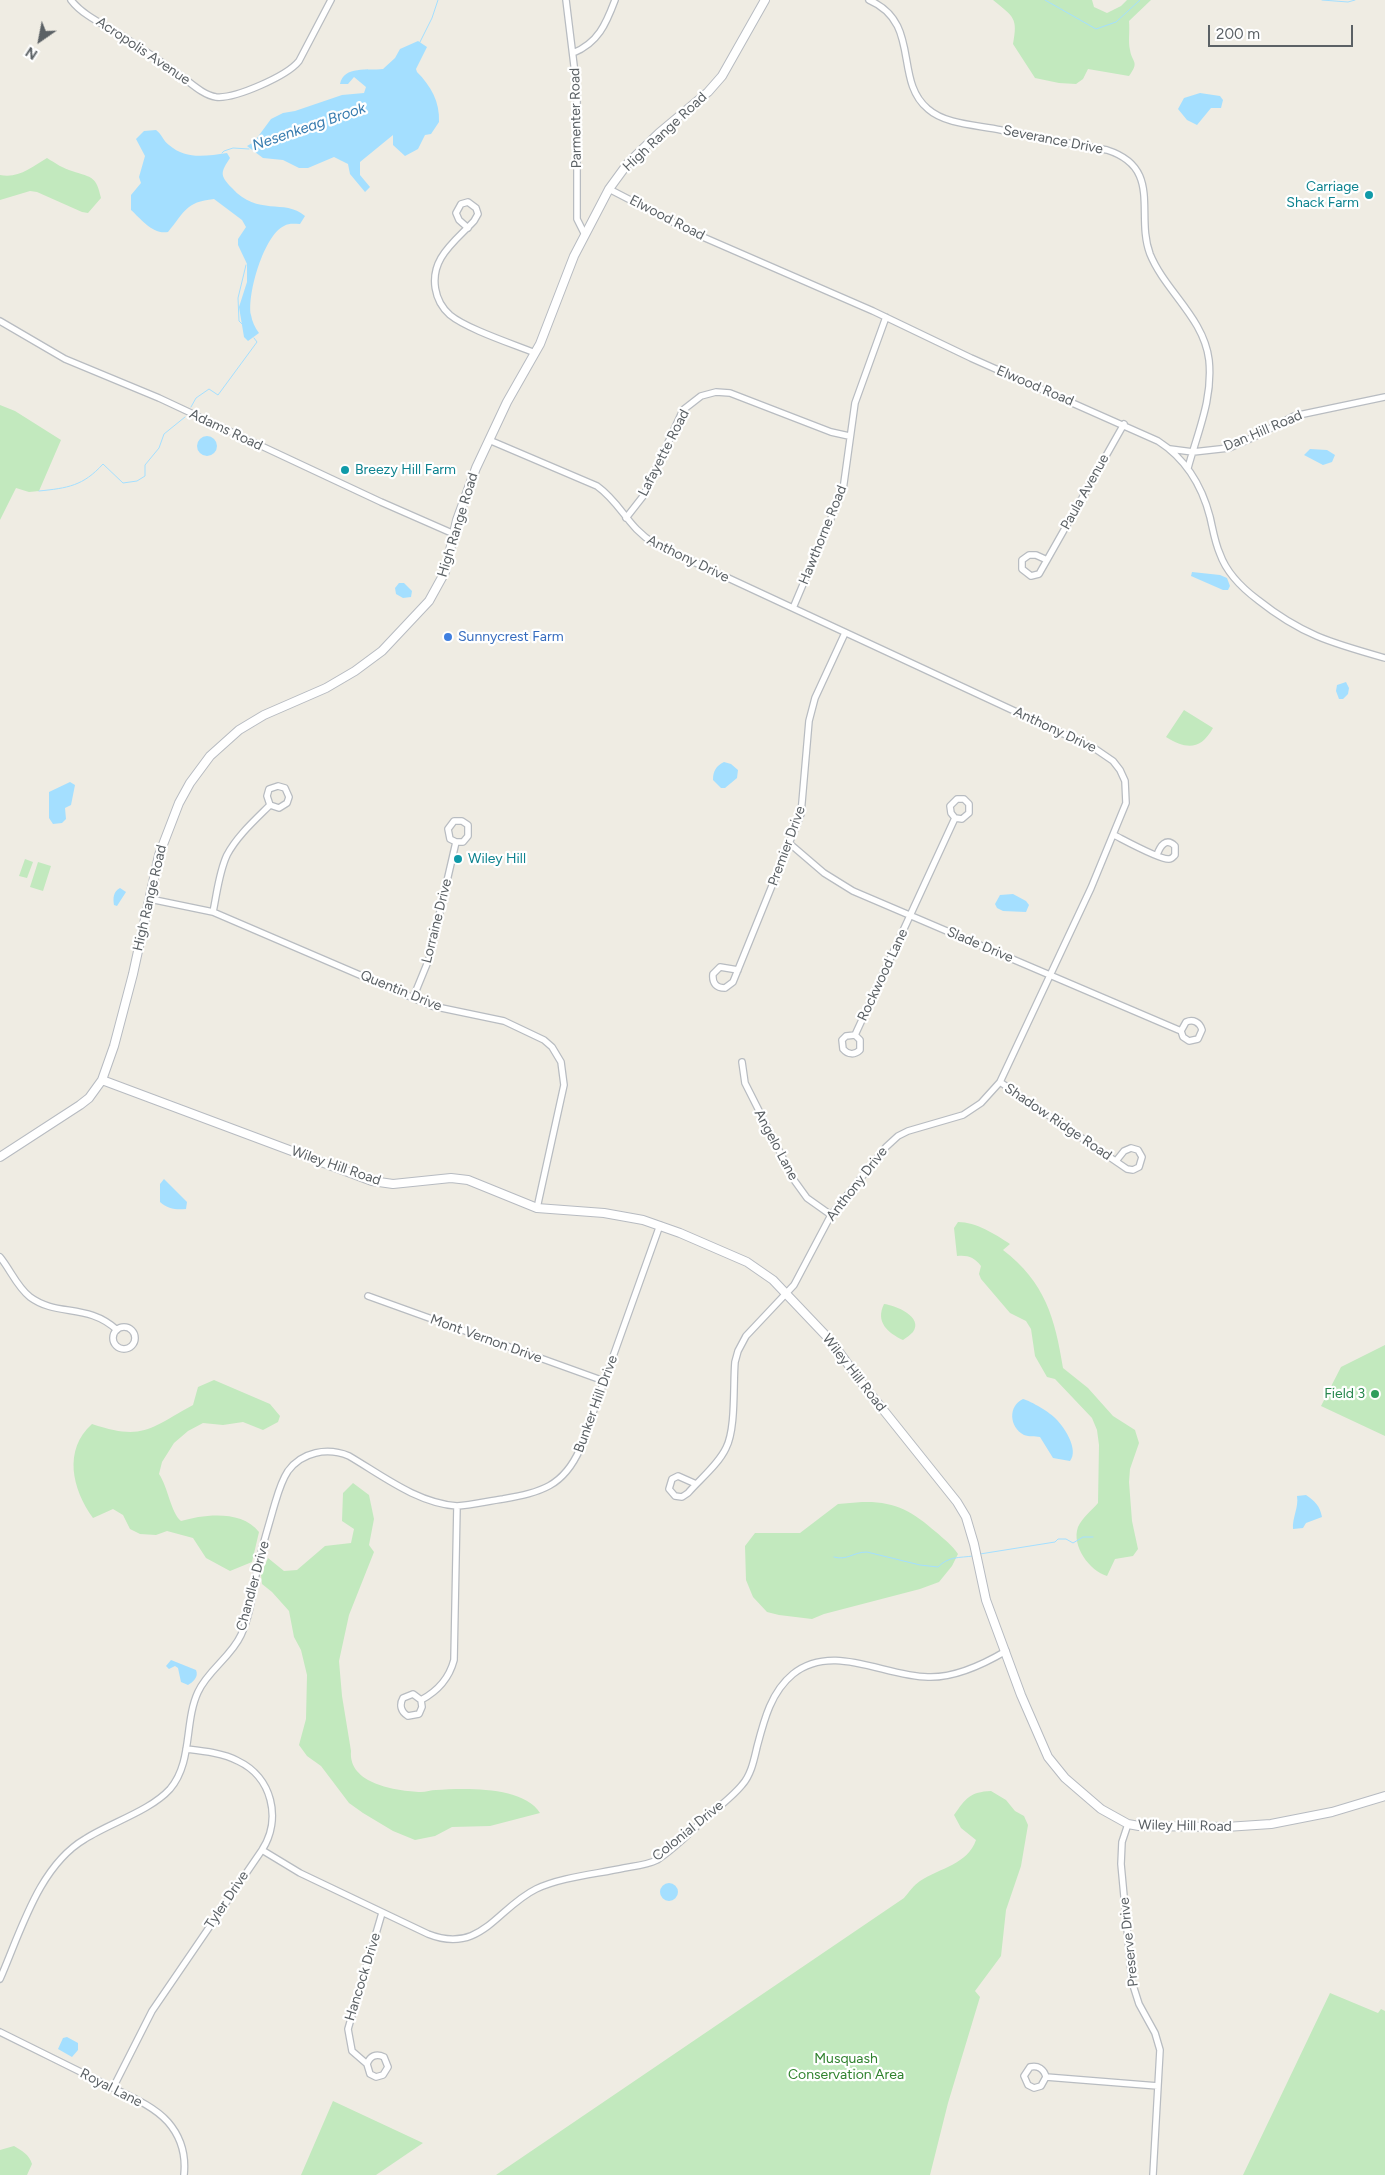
<!DOCTYPE html>
<style>
body{margin:0}
#map{position:relative;width:1385px;height:2175px;overflow:hidden;background:#efece3;font-family:Figtree,sans-serif}
canvas{display:block}
.north{position:absolute;left:15px;top:15px;width:50px;height:50px;-webkit-text-stroke:4px #fff;paint-order:stroke;rotate:213deg;font-size:14px;font-weight:700;line-height:20px;text-align:center;color:#5b6165}
.north::after{content:'';display:block;margin:auto;width:18px;height:22px;background:#5b6165;clip-path:polygon(50% 0,100% 100%,50% 72%,0 100%)}
.scale{position:absolute;left:1208px;top:25px;width:145px;height:22px;box-sizing:border-box;border:2px solid #5b6165;border-top:0;padding-left:6px;font-size:15px;line-height:18px;white-space:nowrap;color:#5b6165;-webkit-text-stroke:4px #fff;paint-order:stroke}
</style>
<div id="map">
<canvas width="1385" height="2175"></canvas>
<div class="north">N</div>
<div class="scale">200 m</div>
</div>
<script>
const ctx = document.querySelector('canvas').getContext('2d');
ctx.lineJoin = 'round';
function fill(path, color) {
  ctx.fillStyle = color;
  ctx.fill(path, 'evenodd');
}
function stroke(path, color, width, dash) {
  ctx.strokeStyle = color;
  ctx.lineWidth = width;
  ctx.lineCap = dash ? 'butt' : 'round';
  ctx.setLineDash(dash || []);
  ctx.stroke(path);
}
function label(font, color, halo, rows, align = 'center') {
  ctx.font = font + ' Figtree,sans-serif';
  ctx.lineWidth = 4.5;
  ctx.setLineDash([]);
  ctx.textBaseline = 'middle';
  ctx.strokeStyle = halo;
  ctx.fillStyle = color;
  for (const [text, x, y, turn = 0] of rows) {
    ctx.save();
    ctx.translate(x, y);
    ctx.rotate((+turn || 0) * Math.PI / 180);
    ctx.textAlign = isNaN(turn) ? turn : align;
    if (halo) ctx.strokeText(text, 0, 0);
    ctx.fillText(text, 0, 0);
    ctx.restore();
  }
}
fill(new Path2D(`
 M993,0H1092L1094,7L1107,13L1121,6L1127,0H1151L1129,21C1130,31 1128,42 1130,50C1132,63 1140,61 1129,76L1088,69L1083,79L1076,84L1059,83L1035,78L1013,44C1018,18 1014,17 993,0Z
 M47,158C55,163 64,169 72,171C93,178 96,176 101,198L88,213L82,212L37,192L30,191L0,200V175C18,179 32,167 47,158Z
 M0,405L15,411L61,440L39,491L29,492L16,488L0,520Z
 M1184,710L1213,728C1200,751 1186,749 1166,737Z
 M25,859L33,862L27,878L19,876Z
 M38,862L51,866L43,891L30,887Z
 M958,1222C976,1222 995,1234 1010,1244L1003,1250C1045,1282 1055,1318 1063,1368L1088,1388L1113,1416L1135,1430L1139,1443L1130,1469L1129,1482L1132,1521L1138,1549L1133,1556L1115,1559L1107,1576C1090,1571 1071,1546 1078,1527C1082,1518 1092,1510 1098,1503L1099,1445L1097,1430L1092,1418L1055,1379L1047,1377L1035,1356L1031,1329L1026,1321L1010,1313L981,1279L979,1274L981,1266C974,1257 968,1255 957,1256L954,1228Z
 M884,1304C895,1305 924,1317 913,1332C910,1335 906,1338 903,1340C888,1333 875,1322 884,1304Z
 M1385,1345V1436L1321,1406L1341,1367Z
 M214,1380L270,1404L280,1416L278,1422L263,1430L243,1422L223,1425L203,1423L188,1431L174,1443L162,1462L159,1474C168,1487 171,1513 181,1521C205,1514 242,1510 259,1532L252,1562L230,1571L206,1558L193,1538L167,1531L156,1535L140,1534L130,1529L123,1515L113,1509L93,1518C72,1489 63,1450 92,1424C143,1441 149,1429 193,1405L198,1387Z
 M353,1483L369,1495L374,1519L369,1545L374,1552L349,1615L339,1661L342,1696L351,1751C348,1784 396,1791 421,1792C426,1792 431,1790 436,1790C464,1788 524,1786 540,1813L490,1826L452,1827L435,1836L415,1840L393,1831L363,1813L349,1803L321,1766L307,1756L299,1745L306,1719L307,1675L301,1650L294,1637L289,1611L272,1592L262,1584L261,1574L268,1558L284,1571L297,1570L325,1546L351,1543L354,1529L342,1521L343,1493Z
 M862,1502C895,1501 912,1511 936,1532C944,1539 952,1545 958,1554L952,1566L939,1582L920,1589L824,1614L812,1619L779,1615L767,1612L753,1597L746,1580L745,1546L755,1533H800L838,1504Z
 M991,1791L1006,1800L1015,1811L1024,1816L1028,1825L1021,1866L1006,1910L1001,1956L975,1991L980,1997L948,2103L930,2175H496L904,1898C909,1892 914,1885 920,1881C940,1868 968,1864 976,1840L961,1828L954,1815C966,1798 970,1792 991,1791Z
 M1330,1993L1378,2013L1381,2009L1385,2011V2175H1243Z
 M333,2101L423,2143L376,2175H301Z
 M14,2146C22,2151 29,2154 32,2164L27,2175H0V2150Z`), '#c2e9be');
fill(new Path2D(`
 M418,41L427,47L416,69L417,72C431,86 440,102 439,122L431,134L425,135L418,149L405,156L393,145V135L360,162V175L370,187L365,192L350,174L348,164L334,157L308,168H299L283,160L263,158L247,146L254,142L271,119L283,113L295,111L342,95L364,93L366,87L354,77L348,84H340C344,65 368,71 383,69L395,58L400,49Z
 M1200,93L1220,96L1223,100L1221,108H1211L1197,125L1187,120L1178,109L1184,98Z
 M156,130C162,134 163,141 169,145C186,160 206,156 227,153L230,158C221,172 219,175 232,188C258,217 284,198 305,216L300,224C294,224 289,223 284,226C264,235 247,294 251,315C252,321 255,328 259,333L248,341L244,337L239,307L247,282V264L238,245V239L246,227L242,220L214,199C185,202 185,212 168,232C153,235 141,219 131,210V195L141,183L139,177L145,156L136,139L144,131Z
 M197 446a10 10 0 1 1 20 0a10 10 0 1 1-20 0Z
 M1310,449L1327,450L1335,455L1332,462L1323,465L1304,455Z
 M1192,572L1220,575L1227,578L1230,586L1228,590H1223L1191,576Z
 M399,583H404L412,591L411,597L403,598L396,594L395,588Z
 M1346,682L1349,688L1348,694L1343,699H1339L1336,691L1337,685Z
 M724,762L731,764L738,770L737,778L725,788H721L713,780C713,771 716,766 724,762Z
 M70,782L75,785L71,805L65,808L66,819L62,823L53,824L49,818V792Z
 M120,888L126,892L117,906L114,905C113,898 113,892 120,888Z
 M1013,894L1026,901L1029,905L1026,912L1003,911L997,908L995,904L1000,895Z
 M164,1179L187,1202L186,1209C176,1210 168,1209 160,1202V1184Z
 M1023,1399C1031,1401 1051,1413 1056,1419C1065,1428 1079,1450 1070,1461L1053,1458L1040,1437C1035,1436 1029,1437 1024,1435C1009,1427 1008,1406 1023,1399Z
 M1306,1495C1315,1501 1320,1506 1322,1517L1306,1523L1303,1528L1293,1529C1292,1518 1299,1507 1297,1496Z
 M171,1660L196,1670C199,1677 193,1682 188,1685L181,1682L178,1668L175,1666L169,1669L166,1666Z
 M660 1892a9 9 0 1 1 18 0a9 9 0 1 1-18 0Z
 M67,2037L78,2043V2050L72,2057L58,2049L63,2038Z`), '#a4dfff');
stroke(new Path2D(`
 M1045,0L1096,29L1116,22L1140,0
 M1322,0L1348,2L1355,0
 M419,44L432,18L438,0
 M222,153L224,151L233,148L249,149
 M243,325L239,321L238,298L246,265
 M191,407L196,398L209,389L218,395L257,342L254,338
 M39,491C68,488 83,486 103,464L123,483L137,481L145,476V465L159,448L164,434L185,417
 M980,1554L1055,1542L1058,1539H1066L1073,1543L1083,1537H1093
 M834,1557C847,1561 853,1552 867,1552L920,1565L938,1567C949,1556 959,1558 973,1556`), '#a4dfff', 1);
const street = new Path2D(`
 M71,0C83,16 107,26 124,37C143,49 162,62 181,76C191,83 203,95 216,97C235,99 287,76 299,61L331,0
 M566,0L577,90V219L585,235
 M869,0C922,23 893,80 928,109C946,125 979,125 1001,130C1036,137 1072,144 1107,150C1163,168 1135,214 1150,254C1165,291 1204,318 1209,360C1213,399 1198,431 1188,468
 M573,53C598,43 606,24 615,0
 M609,189L696,234L873,311L971,358L1158,441C1186,459 1202,486 1210,517C1213,530 1215,543 1220,554C1227,574 1242,588 1258,600C1302,635 1332,643 1385,658
 M468,228L459,220L456,213L461,204L468,202L476,208L478,214L474,221C463,233 449,244 441,258C430,277 434,301 450,315C467,329 513,344 535,353
 M0,321L65,359L159,398L381,502L454,534
 M489,440L597,486C622,504 627,527 655,544L1094,748L1113,761L1120,770L1125,781L1126,803L1091,888L1000,1082L981,1103L963,1115L908,1131L898,1136L886,1147L831,1215L794,1285L746,1336L738,1351L735,1362C733,1385 736,1429 726,1448C718,1465 700,1479 688,1493L682,1497L675,1496L669,1489L672,1479L678,1476L696,1484
 M1170,449L1193,452L1229,448L1254,437L1294,416L1385,397
 M626,518L644,495L683,410L701,396L716,392L730,393L831,432L849,436
 M1047,560L1036,555H1029L1022,560V569L1031,576L1039,574L1047,560L1124,424
 M793,608L843,490L855,403L886,317
 M1114,835C1124,840 1160,860 1169,859C1172,859 1173,857 1175,855V846C1166,837 1160,846 1157,855
 M789,843L824,873L853,891L1181,1031L1183,1037L1189,1041L1198,1039L1202,1030C1200,1022 1193,1019 1186,1022L1181,1031
 M150,899L213,912L432,1006L504,1021L544,1040L552,1047L561,1062L564,1085L537,1208
 M213,912C217,893 219,872 227,855C237,836 255,820 270,805L279,808L287,803L289,797L285,788L278,786L269,789L267,796L270,805
 M738,970L720,967L713,974C712,983 716,988 725,988L733,982L801,814L809,721L815,698L845,633
 M413,998L429,959L456,842H463L468,836V825L462,821H454L448,829L450,839L456,842
 M855,1035L860,1040V1050C855,1055 848,1055 843,1049L842,1040L846,1036L855,1035L955,818L962,819L969,813V804L964,799H957L950,806L951,813L955,818
 M742,1062L745,1083L794,1180L807,1198L831,1215
 M1000,1082L1127,1169L1133,1170L1139,1167L1142,1157L1138,1150L1131,1148L1124,1151L1116,1161
 M0,1257C10,1269 17,1287 30,1297C57,1317 88,1303 117,1330
 M368,1296L604,1381
 M113 1338a11 11 0 1 1 22 0a11 11 0 1 1-22 0Z
 M421,1700L422,1707L419,1714L408,1716C401,1712 399,1705 403,1698L413,1694L421,1700C438,1691 449,1679 454,1660L457,1506C472,1505 488,1501 503,1499C541,1492 563,1487 580,1449L660,1225
 M1128,1824L1122,1842L1121,1864L1132,1982L1139,2004L1155,2033L1160,2050L1153,2175
 M262,1850L300,1873L428,1934C481,1955 497,1908 536,1889C561,1877 597,1874 624,1868C635,1866 647,1865 657,1860C676,1848 692,1830 708,1816C720,1806 733,1796 742,1785C751,1775 754,1760 757,1747C764,1720 771,1692 793,1674C833,1642 885,1677 928,1677C954,1678 984,1664 1006,1651
 M0,1979C21,1931 39,1866 85,1839C110,1823 150,1811 170,1789C193,1762 184,1722 198,1692C208,1670 231,1657 241,1635C251,1614 253,1588 258,1565C262,1547 268,1528 273,1510C277,1497 280,1483 288,1471C302,1452 327,1447 349,1456C383,1476 417,1503 457,1506
 M0,2032C34,2049 69,2066 103,2083C124,2094 152,2104 168,2122C181,2137 186,2156 184,2175
 M367,2064C370,2056 376,2053 384,2057L388,2067L383,2075L376,2077L370,2074L367,2064L352,2051L348,2029L382,1913
 M1046,2077C1044,2069 1038,2065 1030,2067L1024,2076L1028,2085L1034,2088L1041,2086L1046,2077L1158,2086
 M113,2088L152,2011L262,1850C282,1819 272,1777 238,1761C223,1753 203,1751 186,1749`);
const secondary = new Path2D(`
 M102,1080L372,1181L393,1184L451,1178L468,1180L537,1208L604,1213L643,1220L680,1233L747,1262L773,1280L831,1341L861,1382L957,1502L966,1517L974,1544L986,1600L1021,1695L1048,1757L1065,1778L1101,1809L1128,1824L1139,1826L1226,1827L1271,1824L1332,1812L1385,1796
 M0,1157L80,1105L89,1098L102,1080L114,1046L133,974L159,855L179,803L190,783L210,756L239,730L264,715L326,688L355,671L382,651L429,601L445,572L457,520L476,468L507,402L540,344L574,256L609,189L628,163L659,133L708,92L722,76L765,0`);
stroke(street, '#b8bcc1', 8);
stroke(secondary, '#b7bbc1', 10);
stroke(street, '#fff', 5.5);
stroke(secondary, '#fff', 8);
for (const [x, y, r, color] of [
 [1369,195,5,"#0f9aa8"],
 [345,470,5,"#0f9aa8"],
 [448,637,5,"#3f7fe0"],
 [458,859,5,"#0f9aa8"],
 [1375,1394,5,"#2e9e5b"]
]) {
  const dot = new Path2D();
  dot.arc(x, y, r, 0, 2 * Math.PI);
  ctx.fillStyle = color;
  ctx.fill(dot);
  stroke(dot, '#fff', 2);
}
label('14px', '#5b6165', '#fff', [
 ["Acropolis Avenue",143,51,34],
 ["Parmenter Road",576,118,-91],
 ["High Range Road",665,132,-43],
 ["Severance Drive",1053,140,11],
 ["Elwood Road",667,218,27],
 ["Elwood Road",1035,386,23],
 ["Adams Road",226,430,25],
 ["Dan Hill Road",1263,431,-23],
 ["Lafayette Road",664,453,-63],
 ["Paula Avenue",1085,492,-61],
 ["High Range Road",458,525,-73],
 ["Hawthorne Road",823,535,-68],
 ["Anthony Drive",688,559,26],
 ["Anthony Drive",1055,730,25],
 ["Premier Drive",787,846,-70],
 ["High Range Road",150,898,-77],
 ["Lorraine Drive",437,921,-76],
 ["Slade Drive",980,945,23],
 ["Rockwood Lane",883,975,-65],
 ["Quentin Drive",401,991,22],
 ["Shadow Ridge Road",1058,1122,34],
 ["Angelo Lane",776,1145,62],
 ["Wiley Hill Road",336,1166,19],
 ["Anthony Drive",857,1184,-52],
 ["Mont Vernon Drive",486,1339,20],
 ["Wiley Hill Road",854,1373,52],
 ["Bunker Hill Drive",596,1404,-70],
 ["Chandler Drive",253,1586,-75],
 ["Wiley Hill Road",1185,1826,1],
 ["Colonial Drive",688,1831,-39],
 ["Tyler Drive",227,1900,-56],
 ["Preserve Drive",1129,1942,-96],
 ["Hancock Drive",363,1977,-73],
 ["Royal Lane",111,2088,27]
]);
label('14px', '#0d838f', '#fff', [
 ["Carriage",1359,187,"right"],
 ["Shack Farm",1359,203,"right"],
 ["Breezy Hill Farm",355,470],
 ["Wiley Hill",468,859]
], 'left');
label('14px', '#366cbe', '#fff', [
 ["Sunnycrest Farm",458,637]
], 'left');
label('14px', '#27864d', '#fff', [
 ["Field 3",1365,1394]
], 'right');
label('14px', '#30822e', '#fff', [
 ["Musquash",846,2059],
 ["Conservation Area",846,2075]
]);
label('italic 15px', '#367baf', '#fff', [
 ["Nesenkeag Brook",309,127,-19]
]);
</script>
